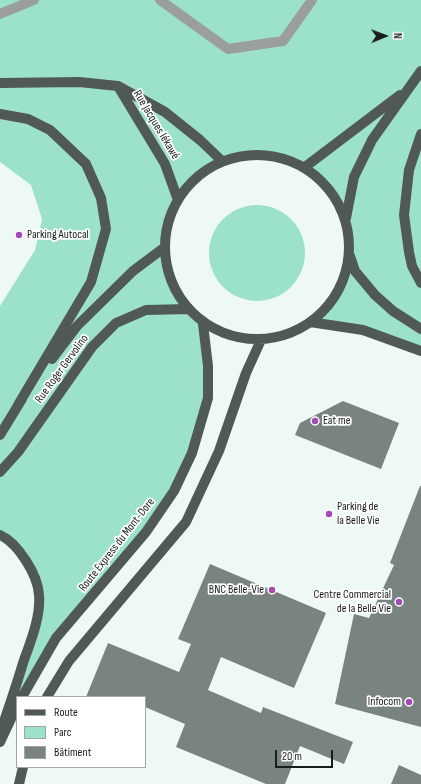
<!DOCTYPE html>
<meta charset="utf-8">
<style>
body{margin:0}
#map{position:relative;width:421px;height:784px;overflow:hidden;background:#eef9f5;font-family:"Sofia Sans Condensed",sans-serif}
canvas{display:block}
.legend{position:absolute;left:16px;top:696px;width:130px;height:72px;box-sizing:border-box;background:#fff;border:1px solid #a3a5a4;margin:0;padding:5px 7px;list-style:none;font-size:12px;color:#191d1c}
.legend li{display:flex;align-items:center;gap:8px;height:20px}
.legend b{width:20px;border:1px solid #a3a5a4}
.north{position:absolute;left:365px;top:16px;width:40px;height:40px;-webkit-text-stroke:3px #fff;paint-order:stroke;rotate:89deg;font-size:11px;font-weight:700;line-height:16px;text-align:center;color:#191d1c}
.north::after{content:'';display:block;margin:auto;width:14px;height:18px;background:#191d1c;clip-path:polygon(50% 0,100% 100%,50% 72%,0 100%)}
.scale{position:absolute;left:275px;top:750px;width:58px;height:18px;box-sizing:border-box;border:2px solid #191d1c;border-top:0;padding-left:5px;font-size:12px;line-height:14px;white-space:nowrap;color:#191d1c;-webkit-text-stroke:3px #fff;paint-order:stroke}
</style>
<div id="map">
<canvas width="421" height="784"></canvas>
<ul class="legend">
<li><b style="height:5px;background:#505956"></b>Route</li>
<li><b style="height:11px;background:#9ce2ca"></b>Parc</li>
<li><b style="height:11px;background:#798480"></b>Bâtiment</li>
</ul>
<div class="north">N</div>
<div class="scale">20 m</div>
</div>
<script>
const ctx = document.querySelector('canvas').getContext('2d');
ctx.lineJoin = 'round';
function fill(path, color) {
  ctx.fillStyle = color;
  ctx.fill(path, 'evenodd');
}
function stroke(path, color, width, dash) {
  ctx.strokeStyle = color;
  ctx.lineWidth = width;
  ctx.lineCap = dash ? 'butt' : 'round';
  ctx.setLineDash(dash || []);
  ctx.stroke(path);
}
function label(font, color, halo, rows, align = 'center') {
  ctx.font = font + ' "Sofia Sans Condensed",sans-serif';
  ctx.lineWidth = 3.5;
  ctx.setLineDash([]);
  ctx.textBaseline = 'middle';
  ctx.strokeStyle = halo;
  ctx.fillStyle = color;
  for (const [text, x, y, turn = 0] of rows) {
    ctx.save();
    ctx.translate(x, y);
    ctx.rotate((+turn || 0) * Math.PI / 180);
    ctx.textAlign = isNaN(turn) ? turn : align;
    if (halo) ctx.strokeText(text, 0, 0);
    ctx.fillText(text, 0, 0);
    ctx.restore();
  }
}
fill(new Path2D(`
 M0,0H421V351L406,345L310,322L319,317L332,303L346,274L349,256V232L340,206L322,180L305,167L288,159L264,154L222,161L198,176L178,200L169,218L165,247L171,280L189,309L203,324L208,398L174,491L87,603L17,697V706L0,733L36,626L39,594L32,572L0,535V306L35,250L42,219L31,185L0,162Z
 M209 253a48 48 0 1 1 96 0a48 48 0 1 1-96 0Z`), '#9ce2ca');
fill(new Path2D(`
 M343,401L399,423L381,469L295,435L300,423Z
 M420,486H421V727L335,704L354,614L369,618L394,565L390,563Z
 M210,564L326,613L294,688L221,657L208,690L261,713L263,707L353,742L344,764L300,746L285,784H266L176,747L185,724L145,707V697H86L108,643L179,672L191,644L178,639Z
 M399,765L421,775V784H391Z`), '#798480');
stroke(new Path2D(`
 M160,0L228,49L283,41L312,0
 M0,14L34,0`), '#9a9f9d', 10);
stroke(new Path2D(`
 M0,83L79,82L118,86L165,112L200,140L222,161
 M119,88L165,164L178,200
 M0,114L28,119L50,130L86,164L101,198L106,229L91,282L18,405
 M421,134L409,170L404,215L409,252L412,266L421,283
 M165 247a92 92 0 1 1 184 0a92 92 0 1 1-184 0Z
 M305,167L400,95
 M346,218L354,177L372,140L421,71
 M350,256L355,271L375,295L393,311L421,329
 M310,322L363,330L421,351
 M52,359L77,326L133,271L165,247
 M0,435L22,399
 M0,472L18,452L92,347L116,323L146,310L189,309
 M0,535C18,543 38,575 39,595C41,617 30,643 23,663C16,687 8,710 0,733
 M22,697L56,638L146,532L174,491L192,453L208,398V366L203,324
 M47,697L69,661L186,522L219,451L246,373L261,340
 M0,742L17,706
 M19,784L23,767`), '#505956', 10);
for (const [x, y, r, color] of [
 [19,235,4,"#a44ab6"],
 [315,421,4,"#a44ab6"],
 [329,514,4,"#a44ab6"],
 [272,590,4,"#a44ab6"],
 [399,602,4,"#a44ab6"],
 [409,702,4,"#a44ab6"]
]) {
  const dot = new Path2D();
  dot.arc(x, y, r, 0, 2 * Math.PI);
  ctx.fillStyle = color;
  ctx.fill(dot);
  stroke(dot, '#fff', 1.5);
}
label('12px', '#191d1c', '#fff', [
 ["Rue Jacques Iékawé",156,125,59],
 ["Rue Roger Gervolino",62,369,-54],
 ["Route Express du Mont-Dore",117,545,-52]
]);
label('12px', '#191d1c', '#fff', [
 ["Parking Autocal",27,235],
 ["Eat me",323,421],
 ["Parking de",337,507],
 ["la Belle Vie",337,521],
 ["BNC Belle-Vie",264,590,"right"],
 ["Centre Commercial",391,595,"right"],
 ["de la Belle Vie",391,609,"right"],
 ["Infocom",401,702,"right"]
], 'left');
</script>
